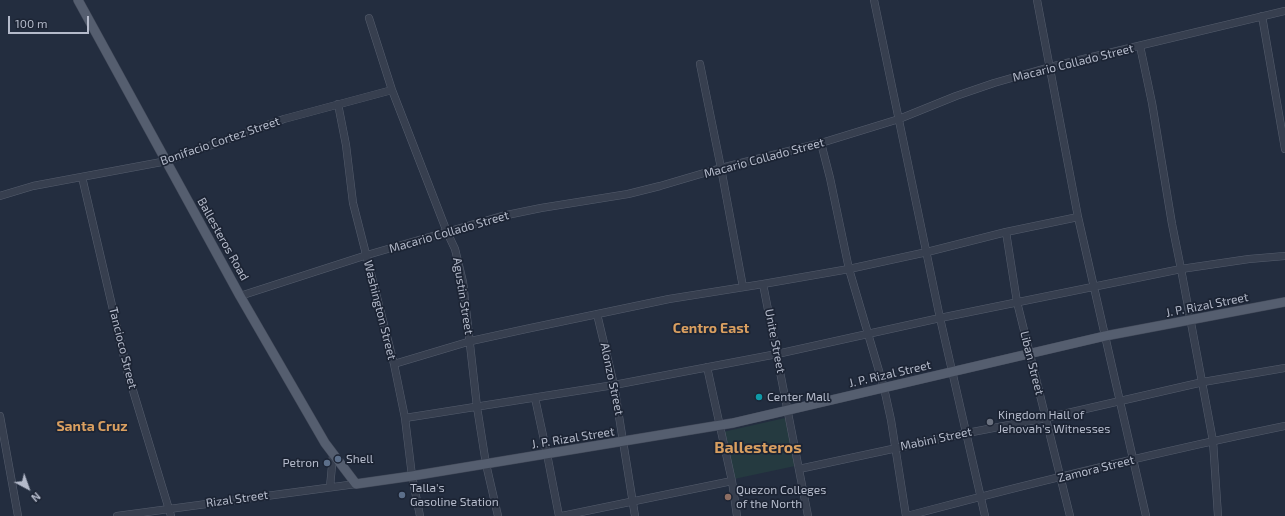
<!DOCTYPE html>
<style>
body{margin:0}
#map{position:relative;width:1285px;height:516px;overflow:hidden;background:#232d3f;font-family:"Exo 2",sans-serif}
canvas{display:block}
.north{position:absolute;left:8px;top:468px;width:40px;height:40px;-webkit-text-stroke:3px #1c2434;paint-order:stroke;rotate:139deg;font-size:11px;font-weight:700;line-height:16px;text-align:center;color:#b4baca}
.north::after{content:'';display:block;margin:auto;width:14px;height:18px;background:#b4baca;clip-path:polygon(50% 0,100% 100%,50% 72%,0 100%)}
.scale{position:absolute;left:8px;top:16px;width:81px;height:18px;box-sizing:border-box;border:2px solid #b4baca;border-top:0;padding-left:5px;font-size:12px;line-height:14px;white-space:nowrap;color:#b4baca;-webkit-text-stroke:3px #1c2434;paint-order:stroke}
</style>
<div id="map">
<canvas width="1285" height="516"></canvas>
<div class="north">N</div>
<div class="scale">100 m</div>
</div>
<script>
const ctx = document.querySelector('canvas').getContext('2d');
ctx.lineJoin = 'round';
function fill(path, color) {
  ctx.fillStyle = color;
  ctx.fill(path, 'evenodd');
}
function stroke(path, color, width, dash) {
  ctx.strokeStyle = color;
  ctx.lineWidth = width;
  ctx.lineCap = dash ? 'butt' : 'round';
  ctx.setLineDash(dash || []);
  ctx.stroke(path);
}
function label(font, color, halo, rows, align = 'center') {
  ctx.font = font + ' "Exo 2",sans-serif';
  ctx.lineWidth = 3.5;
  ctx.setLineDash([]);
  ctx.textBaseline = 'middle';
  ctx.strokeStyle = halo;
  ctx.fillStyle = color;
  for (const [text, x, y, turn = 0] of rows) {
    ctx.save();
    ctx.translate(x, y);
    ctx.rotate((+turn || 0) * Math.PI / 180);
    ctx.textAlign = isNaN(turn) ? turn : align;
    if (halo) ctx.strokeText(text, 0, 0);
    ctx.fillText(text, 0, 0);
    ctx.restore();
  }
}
fill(new Path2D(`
 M785,418L795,466L734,479L723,432Z`), '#253a40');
const minor = new Path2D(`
 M874,0L940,318L985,516
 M1037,0L1078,217L1146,516
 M1262,16L1285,149
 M369,18L392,90L447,232L455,249L463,282L477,407L486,464L498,516
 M1140,46L1152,103L1172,224L1181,269L1213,441L1218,516
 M700,64L721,168L743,287
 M338,104L346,145L353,203L394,364L405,418L412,476L420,516
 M821,143L830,178L849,269L884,388L891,420L906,516
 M82,177L128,374L171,516
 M0,196L33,186L167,161L284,119L392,90
 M1006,232L1017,302L1070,516
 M763,284L808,516
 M240,296L367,255L502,216L541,208L628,194L660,186L721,168L821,143L899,119L956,96L994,83L1050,67L1285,11
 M597,314L614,385L635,516
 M394,364L471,341L526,329L669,299L763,284L849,269L927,252L1006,232L1078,217
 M707,367L732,481L737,516
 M535,398L547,454L559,516
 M0,416L18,516
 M405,418L614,385L777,354L940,318L1181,269L1249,259L1285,256
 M799,469L967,433L1046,418L1203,382L1285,368
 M330,487L333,455
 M117,516L356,484
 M562,516L732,481
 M907,516C1032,483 1158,452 1285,426`);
const major = new Path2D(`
 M78,0L240,296L325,443L356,484L412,476L733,423L1105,336L1285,302`);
stroke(minor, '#555d6d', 8);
stroke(major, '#414858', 10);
stroke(minor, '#373f4f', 7);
stroke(major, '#555e6f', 9);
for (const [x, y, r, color] of [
 [759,397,4,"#0f9aa8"],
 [990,422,4,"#6b7280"],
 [338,459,4,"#5c6f8a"],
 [327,463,4,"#5c6f8a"],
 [402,495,4,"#5c6f8a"],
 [728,497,4,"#8d6e63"]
]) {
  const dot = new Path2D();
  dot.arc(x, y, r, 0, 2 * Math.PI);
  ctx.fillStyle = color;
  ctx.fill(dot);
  stroke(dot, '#1c2434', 1.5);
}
label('12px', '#b4baca', '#1c2434', [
 ["Macario Collado Street",1073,63,-14],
 ["Bonifacio Cortez Street",220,141,-19],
 ["Macario Collado Street",764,158,-15],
 ["Macario Collado Street",449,232,-16],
 ["Ballesteros Road",223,239,61],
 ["Agustin Street",463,296,81],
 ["J. P. Rizal Street",1207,305,-11],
 ["Washington Street",380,310,76],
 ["Unite Street",775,341,79],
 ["Tancioco Street",123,348,76],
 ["Liban Street",1032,363,76],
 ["J. P. Rizal Street",890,374,-13],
 ["Alonzo Street",612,379,78],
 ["J. P. Rizal Street",573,438,-9],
 ["Mabini Street",936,439,-12],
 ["Zamora Street",1096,469,-14],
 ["Rizal Street",237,499,-8]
]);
label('12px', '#b4baca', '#1c2434', [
 ["Center Mall",767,397],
 ["Kingdom Hall of",998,415],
 ["Jehovah's Witnesses",998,429],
 ["Shell",346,459],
 ["Petron",319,463,"right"],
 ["Talla's",410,488],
 ["Gasoline Station",410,502],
 ["Quezon Colleges",736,490],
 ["of the North",736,504]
], 'left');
label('bold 14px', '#d99f60', '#1c2434', [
 ["Centro East",711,328],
 ["Santa Cruz",92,426]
]);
label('bold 16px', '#d99f60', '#1c2434', [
 ["Ballesteros",758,448]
]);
</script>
